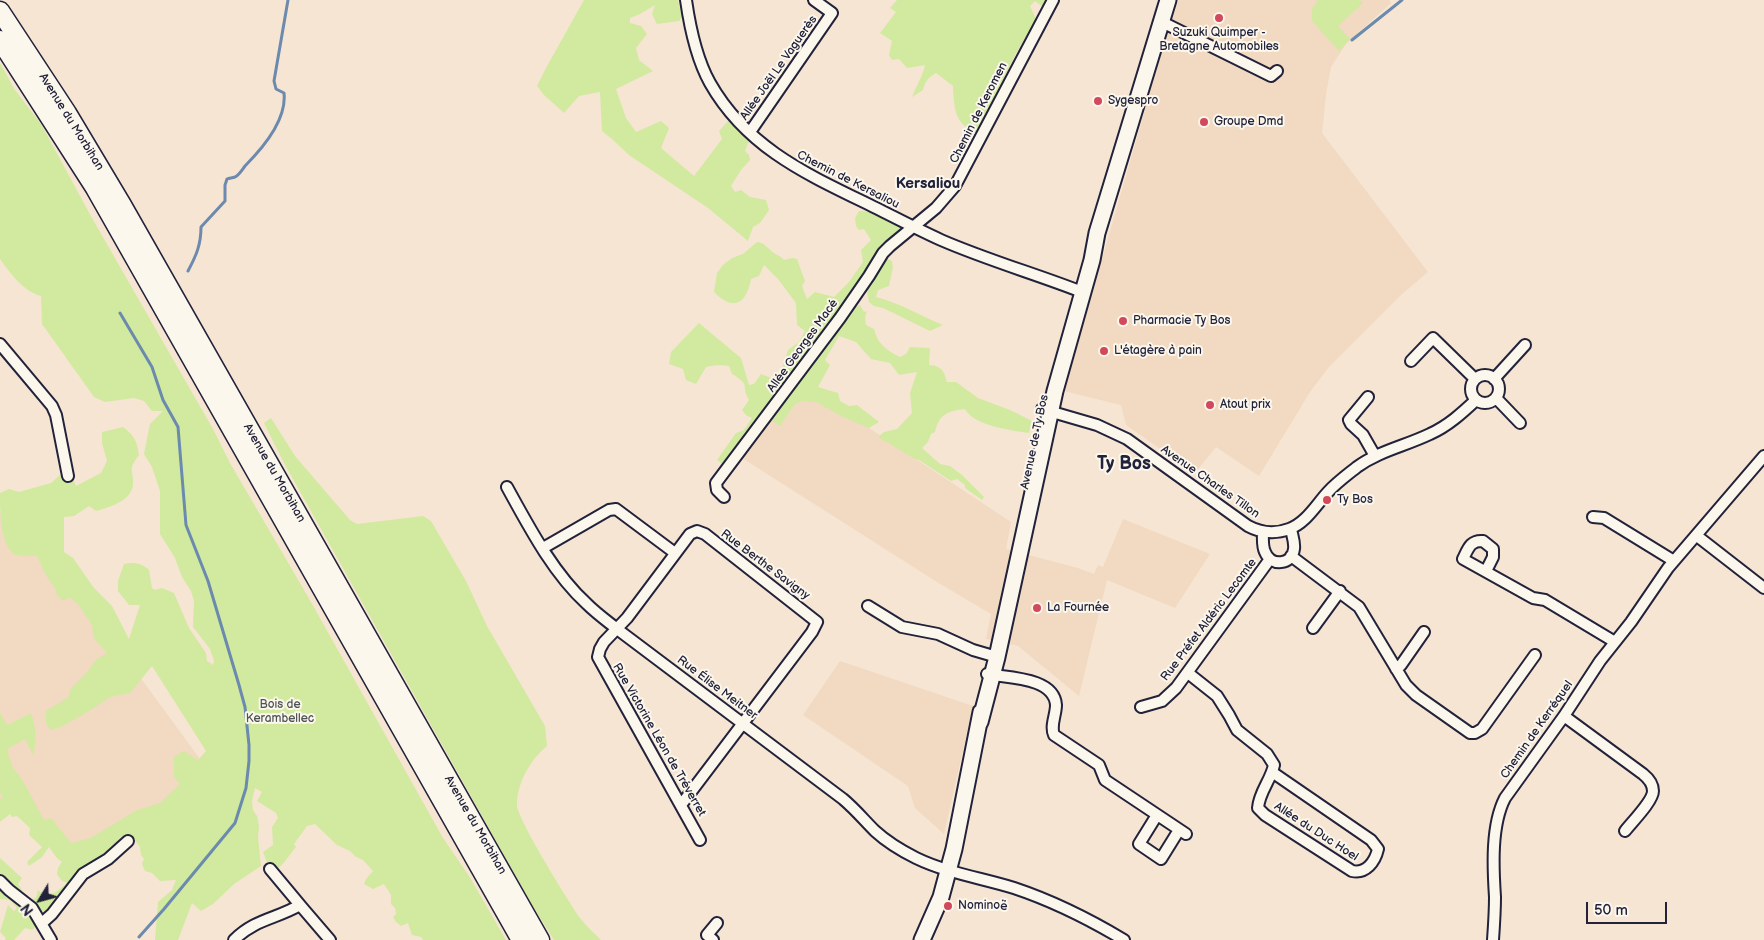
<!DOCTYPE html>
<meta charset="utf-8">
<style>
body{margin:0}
#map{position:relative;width:1764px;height:940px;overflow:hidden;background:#f6e5d3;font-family:"Balsamiq Sans",sans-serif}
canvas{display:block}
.north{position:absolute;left:15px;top:875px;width:50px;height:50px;-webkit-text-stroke:4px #fbf7ec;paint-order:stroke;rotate:233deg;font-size:14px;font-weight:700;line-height:20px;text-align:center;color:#22223b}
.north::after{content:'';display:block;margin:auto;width:18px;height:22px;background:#22223b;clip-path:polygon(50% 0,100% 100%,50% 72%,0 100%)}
.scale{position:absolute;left:1586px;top:902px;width:81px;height:22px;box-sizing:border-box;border:2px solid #22223b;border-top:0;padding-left:6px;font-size:15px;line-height:18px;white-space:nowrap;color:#22223b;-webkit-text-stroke:4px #fbf7ec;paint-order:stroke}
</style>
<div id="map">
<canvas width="1764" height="940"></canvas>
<div class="north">N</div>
<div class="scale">50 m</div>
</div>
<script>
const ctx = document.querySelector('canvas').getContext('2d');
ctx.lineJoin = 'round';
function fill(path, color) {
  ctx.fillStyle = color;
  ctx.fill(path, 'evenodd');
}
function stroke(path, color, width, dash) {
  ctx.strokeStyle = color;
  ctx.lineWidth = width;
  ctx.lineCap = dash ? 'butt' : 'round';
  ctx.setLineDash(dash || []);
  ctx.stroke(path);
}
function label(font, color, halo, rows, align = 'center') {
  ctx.font = font + ' "Balsamiq Sans",sans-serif';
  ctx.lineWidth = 4;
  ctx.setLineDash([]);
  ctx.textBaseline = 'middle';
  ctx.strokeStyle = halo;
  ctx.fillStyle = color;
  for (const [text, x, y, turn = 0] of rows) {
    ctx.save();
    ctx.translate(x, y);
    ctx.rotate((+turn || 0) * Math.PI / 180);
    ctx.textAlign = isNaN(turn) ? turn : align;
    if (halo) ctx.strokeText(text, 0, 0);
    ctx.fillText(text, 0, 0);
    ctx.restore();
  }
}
fill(new Path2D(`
 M1179,0H1389L1391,3L1346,44L1331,67L1326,94L1322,133L1428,272L1401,295L1328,368L1310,392L1259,476L1216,447L1195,473L1126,425L1121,405L1064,391L1168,30Z
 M798,381L1011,522L1006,549L1078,568L1094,574L1098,565L1103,567L1123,519L1210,554L1175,608L1107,580L1079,696L1018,646L986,639L991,614L937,582L742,458Z
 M0,511L140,677L200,759L206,772L129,831L76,875L13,799L0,813Z
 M840,661L973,706L944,834L915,808L908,786L803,715Z`), '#f2d9c2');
fill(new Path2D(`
 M584,0H678L682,17L679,21L657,24L652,14L655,5L640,14L630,18V23L641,26L647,34L636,48L639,60L653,71L616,89L626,118L636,132L661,121L669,128L661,148L694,176L722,139L719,131L729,120L749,141L745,151L749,155L750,160L741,170L731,186L735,192L741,190L750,197L766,200L769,210L760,223L753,227L748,241L708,208L629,155L612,139L602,131L600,92L579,96L564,113L544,95L537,86L546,68Z
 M897,0H1047L1044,8L1035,1L1030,6L1036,19L1015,55L980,129L976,132C954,125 954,106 953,86L936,73C929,77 925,81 923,90L912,97C916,86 923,76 925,65L907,68L899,59L892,60L889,55L892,41L880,33L896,12L890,8Z
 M1318,0H1359L1363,3L1338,26L1350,39L1339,51L1312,21V9Z
 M0,63L15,90L41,124L92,218L213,429L230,463L311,602L443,838L469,876L506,940H423L421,937L412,935L408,923L401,926L396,922L393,917L396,914L395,908L391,904V895L384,884L373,889L364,884L366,879L373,871L363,860L356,857L350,851L337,845L315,824L307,826L294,844L296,847C288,856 285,864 275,870L268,865L263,852L273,845L272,827L278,818L276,813L257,801L262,792L255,788L252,801L253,810L257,816L259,826L258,837L261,866L234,884L213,904L201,911L192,903L178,940H155L158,902L172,890L176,880L160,881L152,873L145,871L142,864L144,859L141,855L140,847L132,836L117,846L48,915L31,902L30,900L36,898L38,890L46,896L56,892L67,883L61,880L57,874L58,868L62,862L56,857L49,847L42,857L29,866L27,862L42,847L29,835L30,828L17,816L12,817L10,814L0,822V799L3,797L0,793V713L7,725L31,713C36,727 37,741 33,755L25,739L7,749L12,766L23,781L44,820L51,818L71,843L91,838L135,811L160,803L180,784L174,777V757L184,751L198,760L206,751L152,666L130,693L110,697L89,711L61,727L51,730L46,723V711L69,697L70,690L88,671L96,660L107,653L94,638L92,625L78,604L70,597L65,600H62L57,595L55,588L46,575L37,556C29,556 21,557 14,554C0,544 0,511 0,493L9,489L19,492L51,483L60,475L72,477L76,486L101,473L107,461L102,443V432L123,427C134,435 137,441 139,455C127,471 134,468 133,485C131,501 110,507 96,511L89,506L74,516L64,517V552L73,558L94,588L112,606L129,639L140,605H129L118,591V581L124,564C135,562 141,563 149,570L152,588L155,590L162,588L174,593L189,628L206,653L207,661L213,665L214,661L210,649L193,627L194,601L191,591L182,577L175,558L160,534V491L152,467L144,454L150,424L163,411H152L144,401L134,398L105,402L94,397L42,324L41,296C23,291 11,274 0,259Z
 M859,211C875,210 888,223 903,225V230L885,258L892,261L893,267L889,286L878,290L876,297C900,303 921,316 943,325L930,331L883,308L874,306L869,302L867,291L862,290L851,309L860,305L864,312L867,311L865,317L866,325L874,329C877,343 887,351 900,357L906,354L910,347L930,348L929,365C942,366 944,371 947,382H956L978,398L1010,410L1032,421L1029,433C1010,430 974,426 965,409C948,411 939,414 935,432L931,434L928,442L922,448L940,464L950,466L962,475L984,497L982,500L965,488V485L957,479L951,481L919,460L915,459L878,437L884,432L897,429L912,413L910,393L917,372L899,375L890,363L871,359L856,342L839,336L825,360L830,365L818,387L838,393L840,401L849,406L857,405L879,422L869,428L843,417L816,402L801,401L794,405L780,426L767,417L724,465L717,460L736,433L744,430L752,418L746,415L742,410L749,400C740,384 752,386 732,374L729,366C722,365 713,365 706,367L696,384L686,380L683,369L669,364L671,352L699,323L741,358L749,385L754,384L761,374L774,379L783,366L788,350L799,342L805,331L797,325L796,303L778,279L764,265L759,276L751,279C746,304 734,312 714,292L717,273L723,265L732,258L743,254L757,242C765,243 768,249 774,253C778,256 781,256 784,260L792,258L797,259L805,281L802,286L807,299L815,292L834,297L849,282L863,262L861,250L871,240L864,229L859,230L856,226L855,218Z
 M271,418L295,456L350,520L357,524L423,516L431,521L466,581L487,626L545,726L547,746C530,760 517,783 517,805C517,819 569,902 580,918C586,926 594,933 601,940H554L532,905L284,463L264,423Z
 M0,858L22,878L18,884L22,890C22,898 32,916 36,926L32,930L25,928L14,940H5L6,938L0,932L8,905L14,911L17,908L10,900L0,899Z`), '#d1ea9f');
stroke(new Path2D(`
 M1352,40L1402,0
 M188,271C196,256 201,245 201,227L225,201V185L227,179C229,178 232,178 235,177C239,175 242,170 245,166C263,148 287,120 284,93L276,89L274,81L288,0
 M120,313L152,367L163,400L178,427L186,525L208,581L239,685L245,707L249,745V761L246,788L235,823L164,909L139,937`), '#6b8aae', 3);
const street = new Path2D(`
 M686,0C690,28 696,58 710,83C748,150 811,176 876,208C898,219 919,230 941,240C987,260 1036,274 1082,292
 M1162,22L1271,76L1277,71
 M750,132L832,13L814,0
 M0,344L52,406L56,415L68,476
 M1411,361L1433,338L1475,379
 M1471 389a14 14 0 1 1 28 0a14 14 0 1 1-28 0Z
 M1494,379L1525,345
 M1368,397L1349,420L1351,424L1363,435L1375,456
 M1496,398L1520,423
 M1042,409L1097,425L1127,439L1248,526C1261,533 1276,534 1289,529C1306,523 1316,505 1328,492C1336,483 1347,475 1357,467C1379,451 1405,446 1430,434C1448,426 1462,413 1476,400
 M507,487C529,527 553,573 587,604C596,613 607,621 617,629L843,799C855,809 864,820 875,831C887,842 902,851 916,858C947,873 982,878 1014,888C1053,901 1089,919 1124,940
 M724,497L717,490L716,483L840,318L869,276L883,253L890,246L936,208L955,186L1053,0
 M1593,517L1604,518L1674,561
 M1263,532C1263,538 1262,546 1265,552C1271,567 1292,565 1294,549C1295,542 1292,535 1291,529
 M1697,536L1764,588
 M543,548L609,510L616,509L675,553
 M1291,556L1359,607L1406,685L1416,695L1470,733H1475L1482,729L1535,655
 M1486,571L1493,557V549L1483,541C1470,540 1468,549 1463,559L1533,598L1545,600L1615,642
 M868,606L902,627L938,634L973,650L997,657
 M1313,628L1340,591
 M1396,669L1401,665L1424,632
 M1188,673L1217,696L1229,715L1237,730L1267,754L1274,765C1271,780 1259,792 1258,808L1265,815L1352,871C1366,874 1375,862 1378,849L1371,840L1272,772
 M987,674C1007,678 1054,677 1056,705C1056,715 1050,726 1054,735L1099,765L1105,780L1186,834
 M1141,707L1162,701L1176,688L1270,559
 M1564,716L1643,774C1648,778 1653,784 1653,791C1653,801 1632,822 1625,831
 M681,805L812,632L817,622L705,534L697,531L690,534L627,618L604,642L600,649L598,657L700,840
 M1157,815L1139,844L1161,859L1179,830
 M270,869L300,905
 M0,881L9,890L32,908L51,940
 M42,923L52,914L83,874L108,859L128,841
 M234,940C255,919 276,919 300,905L330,940
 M713,940L707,935L717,923
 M1493,940C1494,926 1495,911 1495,897C1493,867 1491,825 1505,798L1564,716L1600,661L1631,622L1668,568L1764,456`);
const primary = new Path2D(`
 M980,722L997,657L1055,391L1092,260L1097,233L1168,0
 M922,940L941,897L954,849L981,712`);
const highway = new Path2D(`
 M0,11L67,113L122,205L540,940
 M0,40L95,188L521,940`);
stroke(street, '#22223b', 14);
stroke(primary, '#22223b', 19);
stroke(highway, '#22223b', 21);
stroke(street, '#fbf7ec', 10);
stroke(primary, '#fbf7ec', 15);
stroke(highway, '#fbf7ec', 18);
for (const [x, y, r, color] of [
 [1219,18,5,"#d1495b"],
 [1098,101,5,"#d1495b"],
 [1204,122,5,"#d1495b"],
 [1123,321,5,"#d1495b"],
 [1104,351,5,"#d1495b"],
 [1210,405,5,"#d1495b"],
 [1327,500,5,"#d1495b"],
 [1037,608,5,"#d1495b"],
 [948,906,5,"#d1495b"]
]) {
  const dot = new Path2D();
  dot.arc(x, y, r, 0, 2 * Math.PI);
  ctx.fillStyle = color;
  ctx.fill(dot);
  stroke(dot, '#fbf7ec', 2);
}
label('12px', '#22223b', '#fbf7ec', [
 ["Suzuki Quimper -",1219,33,"center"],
 ["Bretagne Automobiles",1219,47,"center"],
 ["Sygespro",1108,101],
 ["Groupe Dmd",1214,122],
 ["Pharmacie Ty Bos",1133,321],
 ["L'étagère à pain",1114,351],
 ["Atout prix",1220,405],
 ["Ty Bos",1337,500],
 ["La Fournée",1047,608],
 ["Nominoë",958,906]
], 'left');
label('12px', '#22223b', '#fbf7ec', [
 ["Allée Joël Le Vaguerès",779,68,-55],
 ["Chemin de Keromen",979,113,-63],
 ["Avenue du Morbihan",71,122,58],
 ["Chemin de Kersaliou",848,180,27],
 ["Allée Georges Macé",803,346,-54],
 ["Avenue de Ty Bos",1035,442,-78],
 ["Avenue du Morbihan",274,473,60],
 ["Avenue Charles Tillon",1210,482,35],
 ["Rue Berthe Savigny",765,565,37],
 ["Rue Préfet Aldéric Lecomte",1209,620,-53],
 ["Rue Élise Meitner",717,688,37],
 ["Chemin de Kerréquel",1537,730,-55],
 ["Rue Victorine Léon de Tréverret",659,740,60],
 ["Avenue du Morbihan",475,825,60],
 ["Allée du Duc Hoel",1316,832,33]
]);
label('12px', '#4e5454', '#fbf7ec', [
 ["Bois de",280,705],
 ["Kerambellec",280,719]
]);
label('bold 15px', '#22223b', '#fbf7ec', [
 ["Kersaliou",928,184]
]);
label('bold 18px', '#22223b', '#fbf7ec', [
 ["Ty Bos",1124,464]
]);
</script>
